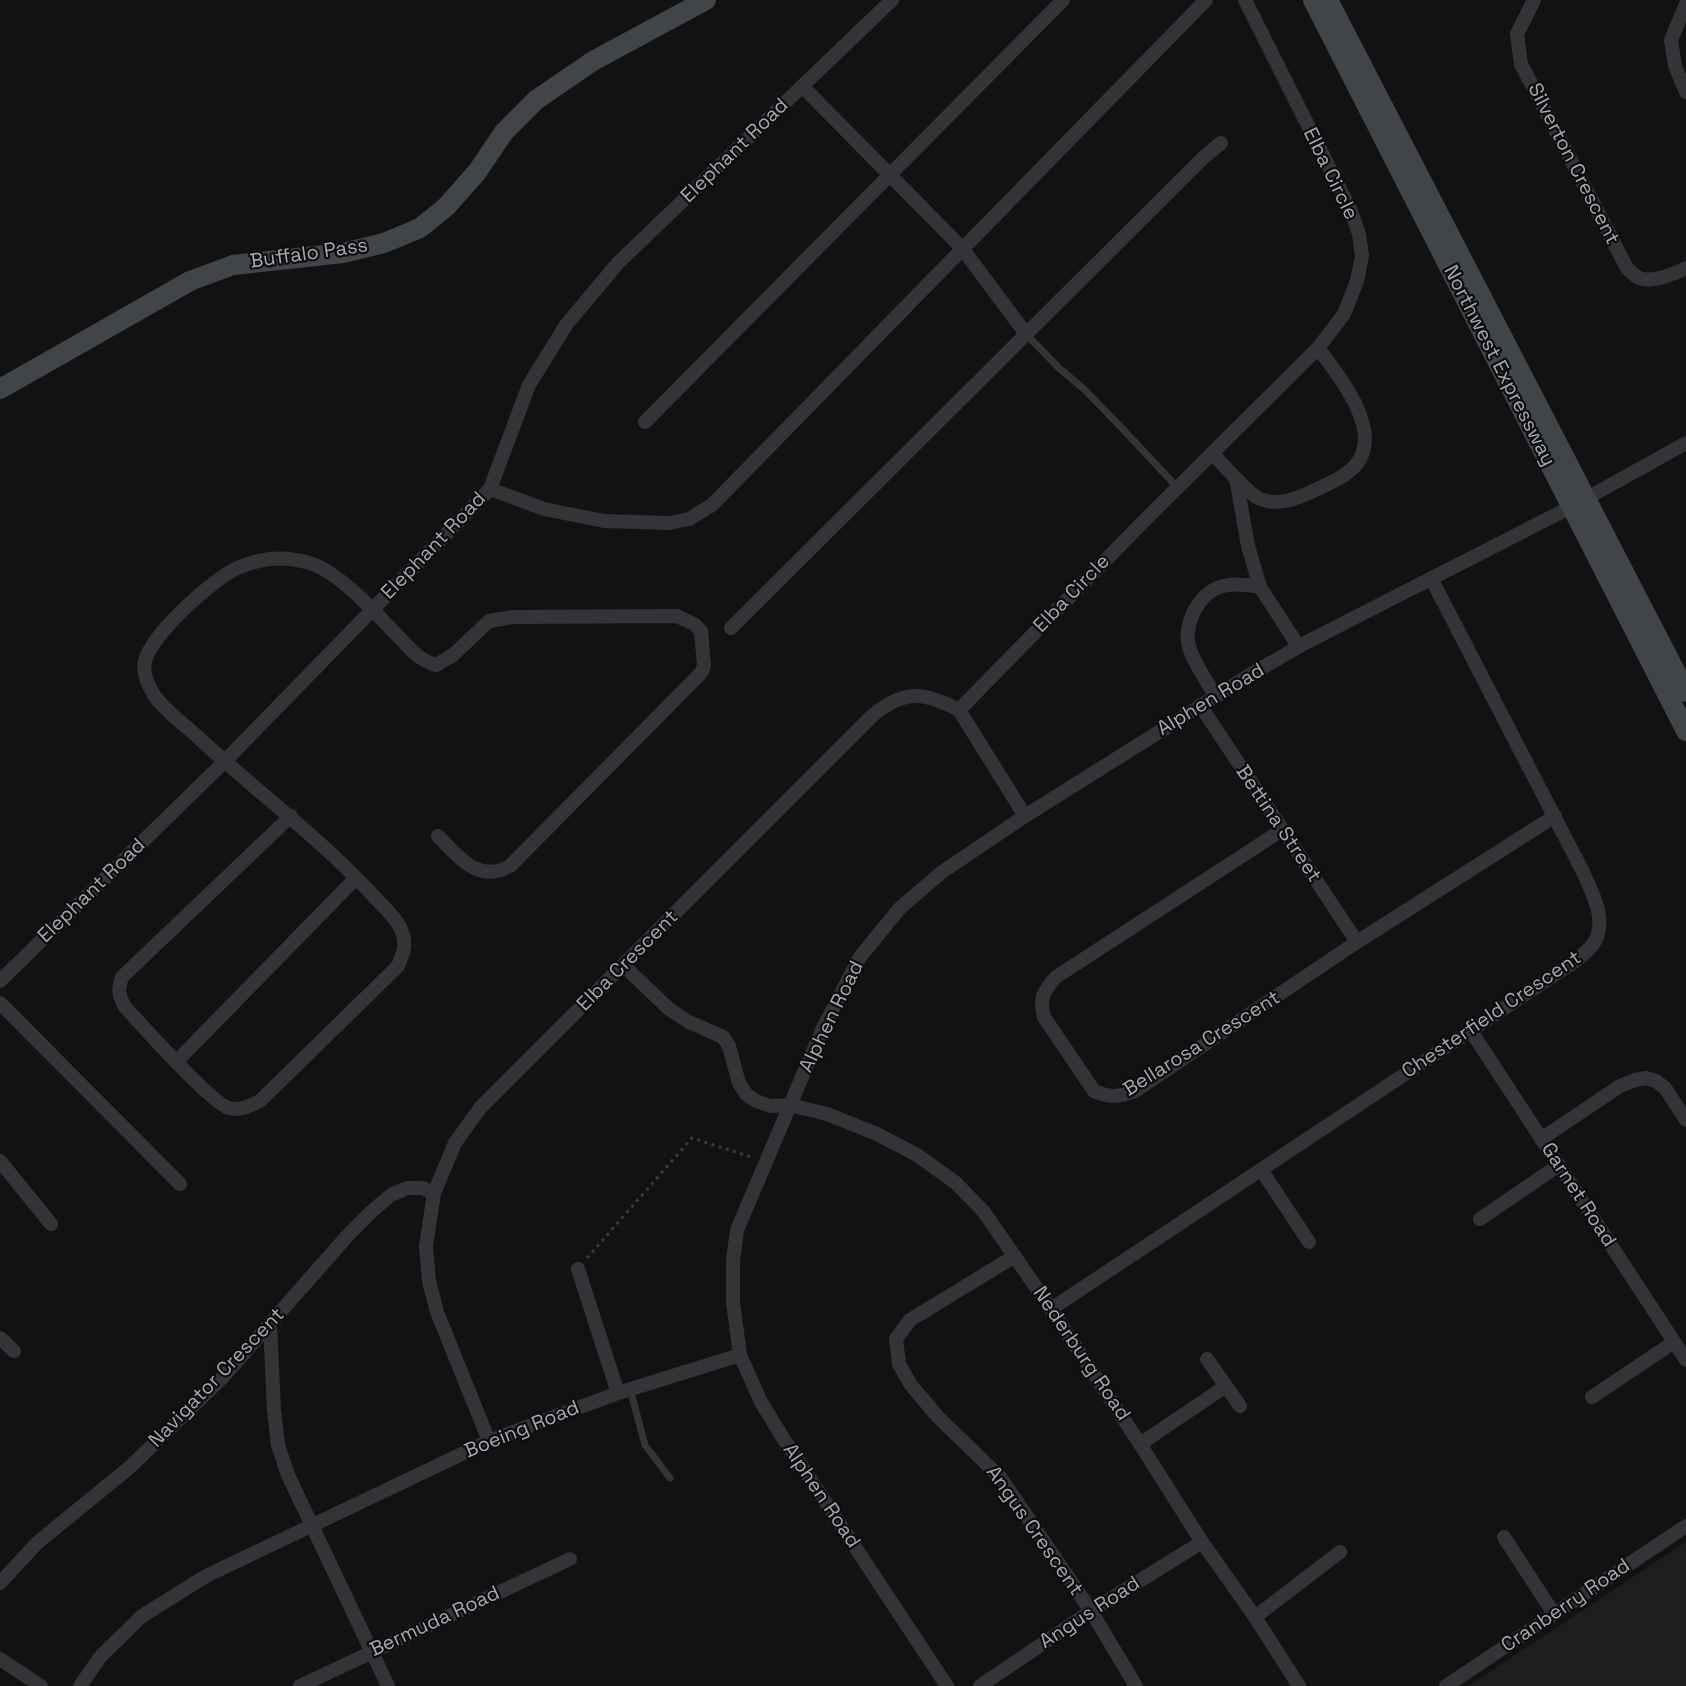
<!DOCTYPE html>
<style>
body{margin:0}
canvas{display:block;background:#121213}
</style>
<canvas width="1686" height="1686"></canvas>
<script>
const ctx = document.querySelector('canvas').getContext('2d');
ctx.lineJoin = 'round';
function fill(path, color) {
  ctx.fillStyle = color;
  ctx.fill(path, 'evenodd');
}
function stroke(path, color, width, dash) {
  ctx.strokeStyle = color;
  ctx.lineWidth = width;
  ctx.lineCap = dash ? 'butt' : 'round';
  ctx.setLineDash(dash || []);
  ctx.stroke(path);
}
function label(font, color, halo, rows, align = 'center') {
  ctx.font = font + ' "Space Grotesk",sans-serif';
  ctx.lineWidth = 4.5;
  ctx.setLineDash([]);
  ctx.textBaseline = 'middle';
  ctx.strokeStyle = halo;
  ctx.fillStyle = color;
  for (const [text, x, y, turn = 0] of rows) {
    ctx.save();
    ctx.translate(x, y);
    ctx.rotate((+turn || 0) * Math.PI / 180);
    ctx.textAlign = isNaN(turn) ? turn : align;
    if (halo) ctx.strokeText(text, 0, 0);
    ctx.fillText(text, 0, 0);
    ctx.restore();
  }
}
fill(new Path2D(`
 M1686,1542V1686H1469Z`), '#1e1e20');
stroke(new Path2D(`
 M587,1258L692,1138L751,1157`), '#393b3f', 3, [3, 4.5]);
stroke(new Path2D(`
 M1026,334L1059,368L1085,390L1118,424L1177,487
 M630,1389L645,1445L670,1478`), '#333438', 7);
stroke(new Path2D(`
 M1534,0L1517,34L1521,64L1627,268C1630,271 1635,276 1639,278C1653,283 1674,274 1686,268
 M1686,4L1671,40L1675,66L1686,92
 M802,86L962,248L1026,334
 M645,422L1063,0
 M1212,453C1223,464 1246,492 1258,498C1277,507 1297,499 1315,490C1330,483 1351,475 1360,459C1379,424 1338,375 1318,348
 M1236,478L1248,546L1260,587L1299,647
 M490,489L544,509L604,521L670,523L689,519L712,505L1206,0
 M731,628L1204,157L1221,143
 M1215,696C1207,681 1196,666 1190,650C1181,628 1198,592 1223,586C1234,583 1249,585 1260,587
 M1200,705L1357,942
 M959,710L1140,525L1318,348L1344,314L1357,281L1362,256L1359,234L1351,211L1245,0
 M291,816L122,977C118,989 118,995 125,1007C141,1024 212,1104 229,1108C241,1111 249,1106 260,1101L398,966C403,954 407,945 402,932C398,918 377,901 368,890C316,835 255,790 200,739C186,726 164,710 154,695C148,685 142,672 145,661C152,634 214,577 240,567C261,558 284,556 306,562C336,569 373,610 394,632C407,645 417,660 436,665L453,655L489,621L513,617L677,616L694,624L701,631L704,666L701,673L510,866C478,884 459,857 438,836
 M1282,830L1056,977C1043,992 1039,998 1044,1017L1094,1091C1110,1098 1119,1097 1135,1091L1357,942L1555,816
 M624,966L669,1009L689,1022L723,1037L729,1046L739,1083L746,1094L756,1101L770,1106L790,1105L827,1114L877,1134L917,1155L956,1183L984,1212L1051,1309L1140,1444L1202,1542L1255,1617L1299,1686
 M0,981L224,762L490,489L529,385L566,325L618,263L892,0
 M0,1003L180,1184
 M1471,1031L1686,1360
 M177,1061L356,878
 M1541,1139L1620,1086L1635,1080L1646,1078L1656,1081L1665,1088L1686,1120
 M0,1161L51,1224
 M1262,1171L1309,1242
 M1480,1219L1559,1165
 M1015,1256L910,1320L896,1339L899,1364L911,1385L938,1417L1000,1477L1091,1611L1136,1686
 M578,1269L618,1393
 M1051,1309L1577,960C1582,955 1590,949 1594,943C1608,920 1592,892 1582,870L1432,580
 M270,1325L274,1410L278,1445L288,1475L388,1686
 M0,1338L14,1351
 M1207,1359L1240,1406
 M1592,1397L1674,1342
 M489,1441L437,1312L429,1281L426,1246L434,1193L455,1143L480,1108L873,715C905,689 924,692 959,710L1025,816
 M1140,1444L1226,1386
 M1504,1537L1554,1614
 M0,1583L37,1543L130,1467L222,1378L349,1234L372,1211L391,1195L407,1188H422L434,1193
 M1255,1617L1340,1552
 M0,1659L41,1686
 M80,1686L101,1656L142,1616L206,1576L489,1441L618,1393L740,1355
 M300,1686L570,1559
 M947,1686L783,1438L761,1402L740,1355L733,1302V1260L737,1230L822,1030L860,957L900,908L942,872L1025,816L1253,673L1307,642L1571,507L1686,443
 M980,1686L1091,1611L1202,1542
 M1446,1686L1686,1526`), '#333438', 14);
stroke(new Path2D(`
 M1313,0L1686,731
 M1328,0L1686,692
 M0,389L190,281L233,265L343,253L384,243L420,228L446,207L477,172L504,132L536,100L593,61L706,0`), '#414448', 20);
label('20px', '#a4aab4', '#0d0d0e', [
 ["Elephant Road",735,151,-44],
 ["Silverton Crescent",1573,164,63],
 ["Elba Circle",1330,174,64],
 ["Buffalo Pass",309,254,-8],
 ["Northwest Expressway",1499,366,63],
 ["Elephant Road",434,546,-46],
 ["Elba Circle",1072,594,-46],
 ["Alphen Road",1211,700,-31],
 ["Bettina Street",1278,824,56],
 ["Elephant Road",92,891,-44],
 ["Elba Crescent",628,961,-45],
 ["Chesterfield Crescent",1492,1015,-34],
 ["Alphen Road",832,1017,-64],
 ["Bellarosa Crescent",1202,1044,-32],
 ["Garnet Road",1578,1195,57],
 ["Nederburg Road",1081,1354,56],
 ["Navigator Crescent",217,1378,-46],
 ["Boeing Road",522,1430,-22],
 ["Alphen Road",821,1496,56],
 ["Angus Crescent",1034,1531,55],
 ["Cranberry Road",1566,1606,-34],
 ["Angus Road",1090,1613,-33],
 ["Bermuda Road",435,1622,-25]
]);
</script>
